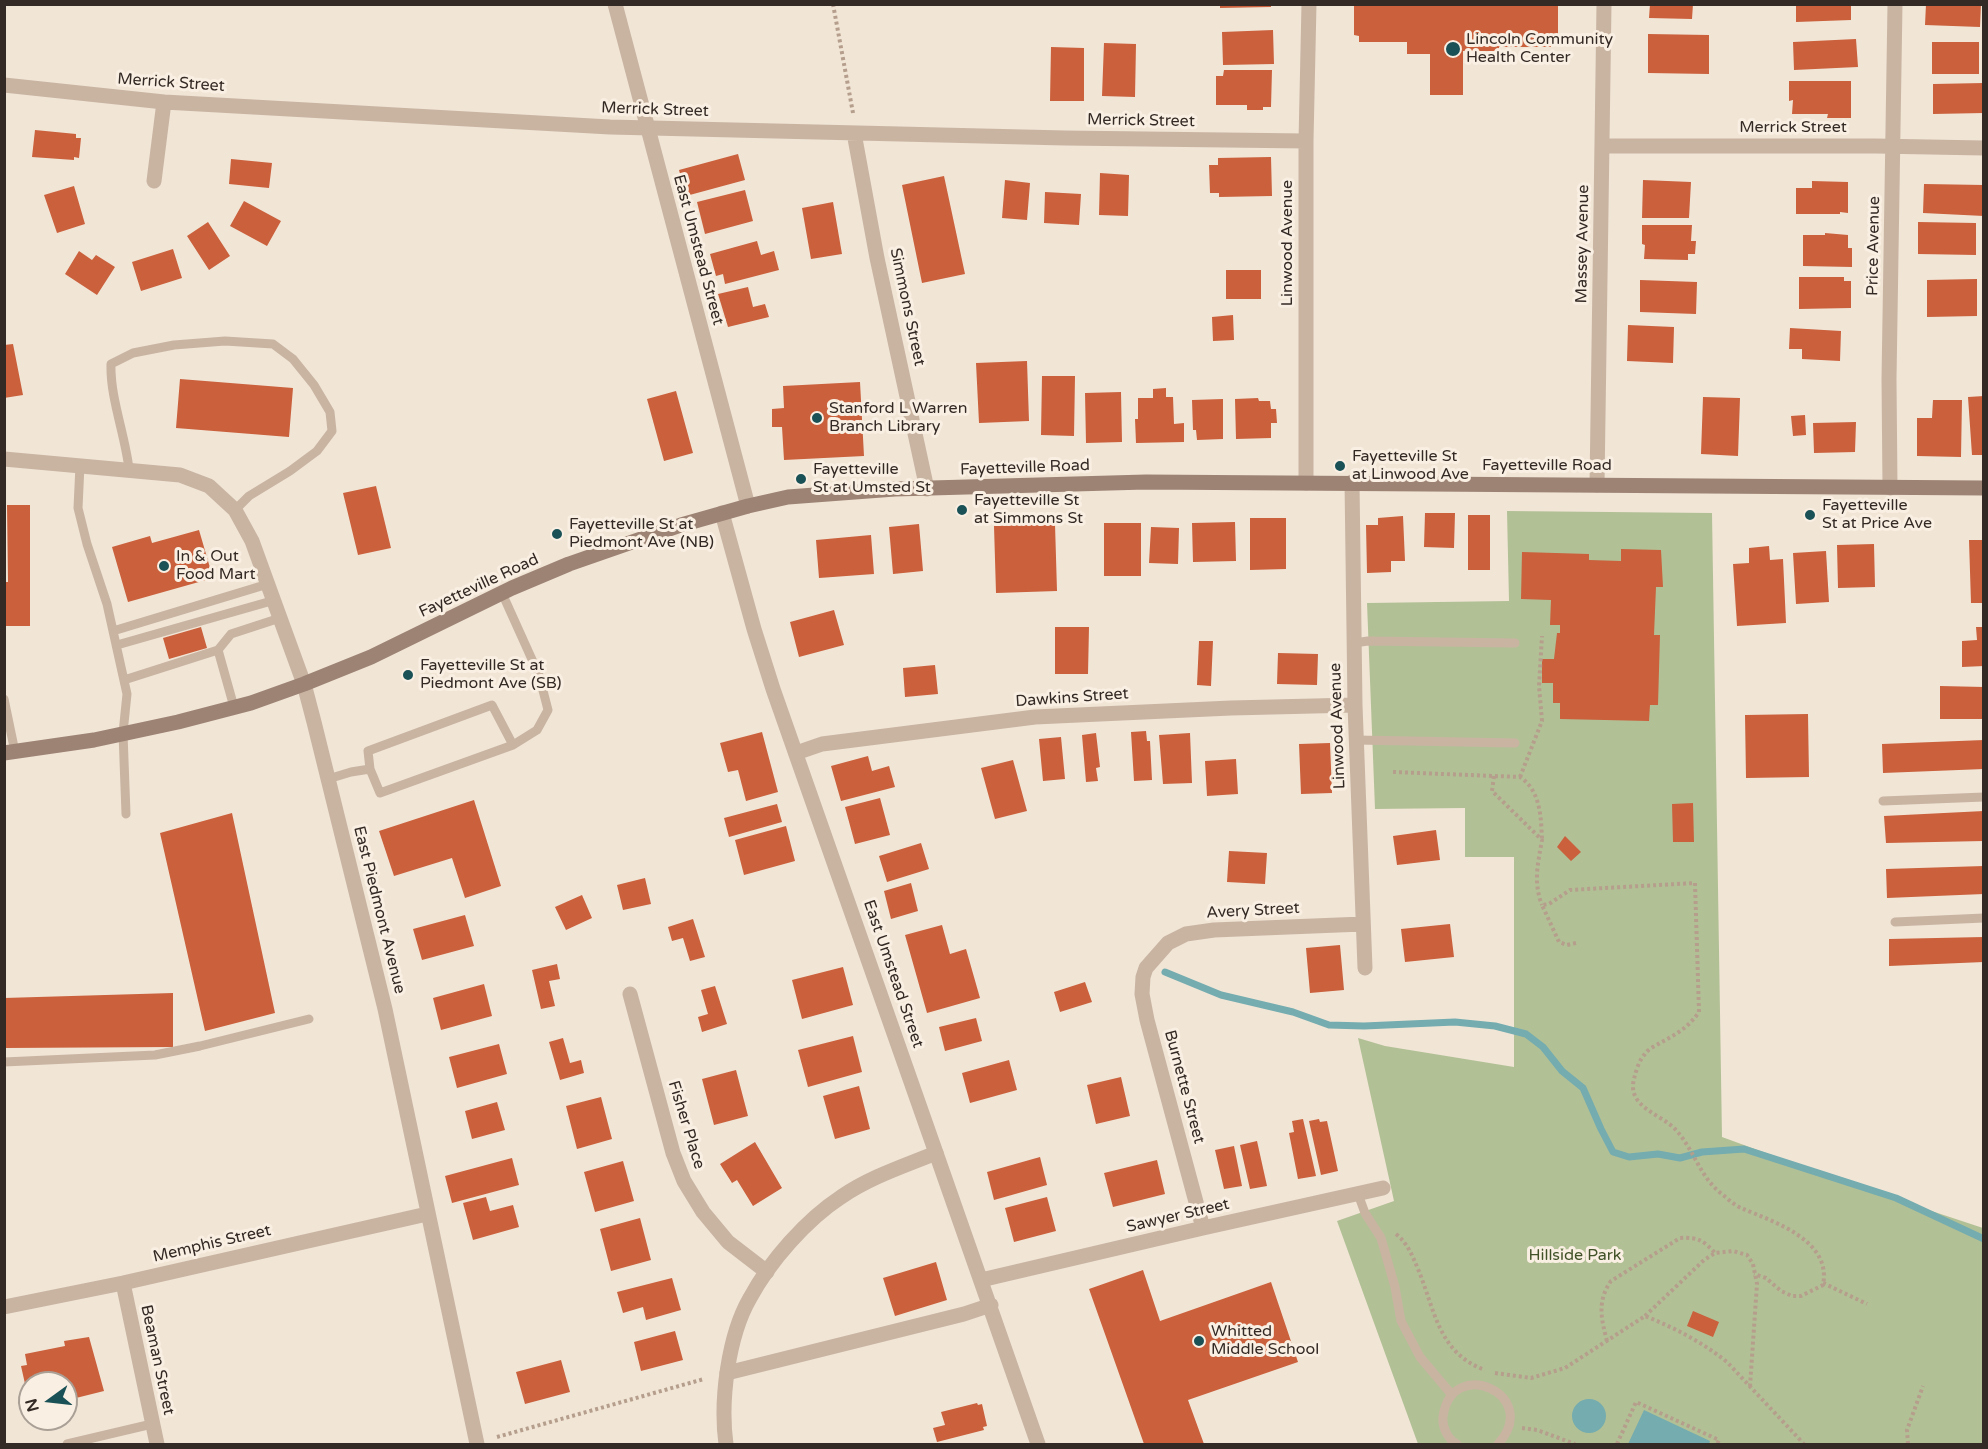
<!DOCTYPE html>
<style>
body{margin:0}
#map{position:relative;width:1988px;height:1449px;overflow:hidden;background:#f1e5d6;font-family:"Varela Round",sans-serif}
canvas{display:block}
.frame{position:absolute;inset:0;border:6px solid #342a25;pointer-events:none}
.north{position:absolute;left:18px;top:1371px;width:60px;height:60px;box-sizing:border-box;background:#f9efe2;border:2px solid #aaa096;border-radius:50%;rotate:255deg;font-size:16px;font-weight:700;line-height:24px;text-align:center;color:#342a25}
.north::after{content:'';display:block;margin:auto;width:21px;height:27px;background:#1a5156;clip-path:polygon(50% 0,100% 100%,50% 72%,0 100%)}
</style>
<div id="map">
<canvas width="1988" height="1449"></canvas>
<div class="frame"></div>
<div class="north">N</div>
</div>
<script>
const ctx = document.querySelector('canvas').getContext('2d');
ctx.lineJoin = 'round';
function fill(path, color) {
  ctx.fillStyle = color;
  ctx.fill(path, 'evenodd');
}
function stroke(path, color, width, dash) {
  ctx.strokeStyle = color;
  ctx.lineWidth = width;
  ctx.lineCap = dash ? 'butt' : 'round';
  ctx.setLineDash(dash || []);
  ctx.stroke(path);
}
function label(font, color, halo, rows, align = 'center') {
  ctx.font = font + ' "Varela Round",sans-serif';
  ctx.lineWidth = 6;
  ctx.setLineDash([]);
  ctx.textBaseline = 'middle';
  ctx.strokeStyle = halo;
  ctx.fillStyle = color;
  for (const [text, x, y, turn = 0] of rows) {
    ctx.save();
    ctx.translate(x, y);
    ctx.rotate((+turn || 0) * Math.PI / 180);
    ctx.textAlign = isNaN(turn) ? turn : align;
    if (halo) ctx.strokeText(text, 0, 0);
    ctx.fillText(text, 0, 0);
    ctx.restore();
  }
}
fill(new Path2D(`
 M1507,511L1712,513L1722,1137L1859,1187L1983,1228V1444H1418L1337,1221L1394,1201L1358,1038L1385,1046L1514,1067V857H1465V808L1375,809L1367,603L1509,601Z`), '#b2c096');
fill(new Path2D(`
 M1572 1416a17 17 0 1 1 34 0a17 17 0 1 1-34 0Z
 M1644,1410L1710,1441L1709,1444H1628Z`), '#74acaf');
stroke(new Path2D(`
 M1165,972L1221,995L1293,1012L1329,1025L1364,1026L1455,1022L1495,1026L1526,1034L1543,1047L1562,1071L1583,1088L1601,1129L1613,1152L1629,1157L1658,1154L1680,1158L1702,1152L1744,1149L1896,1198L1984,1239`), '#74acaf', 7);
fill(new Path2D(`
 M1220,4H1271V7L1220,8Z
 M1354,4H1558V38H1551V47H1499V51H1463V95H1430V54H1407V42H1359V36L1354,35Z
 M1650,4H1693L1692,19L1649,18Z
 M1796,4H1851V20L1796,22Z
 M1926,4H1981L1980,27L1925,25Z
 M1273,30L1274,64L1223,65L1222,32Z
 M1648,34L1709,35V74L1648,73Z
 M1856,39L1858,67L1794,70L1793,42Z
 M1932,42H1979V74H1932Z
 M1104,43L1136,44L1135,97L1102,96Z
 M1051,47L1084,48V101H1050Z
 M1224,70H1272L1271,107H1263V110H1247V105H1216V76H1223Z
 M1789,81H1851V118H1827L1828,114H1792L1793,100L1789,101Z
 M1984,83V113L1933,114V84Z
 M35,130L76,134V138H81L79,158L74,157V160L32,157Z
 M738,154L745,180L686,196L679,170Z
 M1271,157L1272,196L1219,197V193H1210L1209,165H1218V158Z
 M231,159L272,163L269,188L229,184Z
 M1100,173L1129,175L1128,216L1099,215Z
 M944,176L965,274L922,283L902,185Z
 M1005,180L1030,183L1027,220L1002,218Z
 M1643,180L1691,182L1689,218H1642Z
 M1812,181L1848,182V213L1840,212V214H1796V188H1812Z
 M1924,184L1984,185V216L1923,213Z
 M74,186L85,224L57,233L44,195Z
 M745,190L753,221L705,234L697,202Z
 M1045,192L1081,194L1079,225L1044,223Z
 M244,201L281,221L267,246L230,226Z
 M833,202L842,254L811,259L802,208Z
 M208,222L230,256L209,270L187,236Z
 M1918,222L1976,223V255L1918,254Z
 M1642,225H1692L1691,241H1696L1695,254H1688V260L1644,259L1645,245L1642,244Z
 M1825,233L1848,235V248H1852V267L1803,266V235H1825Z
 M757,241L761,255L774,251L779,270L725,284L723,274L716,276L710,254Z
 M173,249L182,278L141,291L132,262Z
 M79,251L92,260L96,255L115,267L97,295L65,274Z
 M1226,270H1261V299H1226Z
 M1799,277H1844V281H1851V308L1799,309Z
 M1977,279V316L1927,317V280Z
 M1640,280L1697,282L1696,314L1640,312Z
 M748,287L753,307L765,304L769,317L728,327L718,294Z
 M1233,315L1234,340L1213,341L1212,317Z
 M1628,325L1674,327L1673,363L1627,361Z
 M1790,328L1841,331L1840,361L1802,359V349H1789Z
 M13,344L23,395L4,398V345Z
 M1027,361L1029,421L979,423L976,363Z
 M1042,376H1075L1074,436L1041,435Z
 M180,379L293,388L289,437L176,428Z
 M860,382L864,456L784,460L782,427H772V409L784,408L783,386Z
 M1166,388V397H1173L1174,424L1184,423V442L1136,443L1135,419H1138V398H1153V389Z
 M676,391L693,453L664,461L647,399Z
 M1121,392L1122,442L1086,443L1085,393Z
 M1984,396V455H1972L1968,397Z
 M1703,397L1740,398L1738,456L1701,454Z
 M1258,398L1259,401H1270L1271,409H1276L1277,423H1271V438L1236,439L1235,399Z
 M1223,399V439L1197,440L1196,430H1193L1192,400Z
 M1933,400H1962L1961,457L1917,456V418H1932Z
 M1805,415L1806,435L1793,436L1791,416Z
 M1856,422L1855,452L1814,453L1813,423Z
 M376,486L391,548L358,555L343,493Z
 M7,505H30V626H4V582H8Z
 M1425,513H1455L1454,548L1424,547Z
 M1468,515H1490V570H1468Z
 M1403,516L1405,561H1391V572L1367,573L1366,525H1378V518Z
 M1250,518H1286V569L1250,570Z
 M1235,522L1236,561L1193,562L1192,523Z
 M1104,523H1141V576H1104Z
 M919,524L923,571L893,574L889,527Z
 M1055,524L1057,591L996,593L994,526Z
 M1151,527L1179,528L1178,564L1149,563Z
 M199,530L213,578L128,602L112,547L150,536L152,543Z
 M871,535L874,574L819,578L816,540Z
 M1969,540H1984V603H1971Z
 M1874,544L1875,587L1838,588L1837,545Z
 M1769,546L1770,560L1783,559L1786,623L1737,626L1733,564L1749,563V548Z
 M1621,549L1661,550L1663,587H1656L1654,635H1660L1658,705H1650L1649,721L1560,719V703H1553V683H1542V659H1554L1557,633H1560V625H1550L1551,600L1521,599L1522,552L1589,554V560L1621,561Z
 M1826,551L1829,602L1796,604L1793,553Z
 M834,610L844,645L799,657L790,622Z
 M201,627L207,648L169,659L163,638Z
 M1055,627H1089L1088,674H1055Z
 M1976,627H1984V666L1962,667V641L1977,640Z
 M1199,641H1213L1211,686L1197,685Z
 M1278,653L1318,654L1317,685L1277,684Z
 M935,665L938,694L905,697L903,668Z
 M1940,686L1984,687V719H1940Z
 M1808,714L1809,777L1746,778L1745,715Z
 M1146,731L1147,741H1150L1152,780L1134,781L1131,732Z
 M762,732L778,792L746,801L738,770L728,772L720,743Z
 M1096,733L1100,767L1096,768L1098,781L1086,782L1082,735Z
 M1190,733L1192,783L1163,784L1159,735Z
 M1061,737L1065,779L1043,781L1039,739Z
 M1984,740V769L1883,773L1882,744Z
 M1330,743L1332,793L1301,794L1299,744Z
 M868,756L872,771L889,766L895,787L841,801L831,766Z
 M1236,759L1238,794L1207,796L1205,761Z
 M1013,760L1027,811L995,819L981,768Z
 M880,798L890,835L855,844L845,807Z
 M474,800L501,886L465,898L452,858L394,876L379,831Z
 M1693,803L1694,842H1673L1672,804Z
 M777,804L782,822L729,837L724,818Z
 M1984,811V841L1886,843L1884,816Z
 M232,813L275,1013L205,1031L160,833Z
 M786,826L795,861L744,875L735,840Z
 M1436,830L1440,860L1397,865L1393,836Z
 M1565,836L1581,852L1571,861L1557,847Z
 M921,843L929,869L887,882L879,856Z
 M1229,851L1267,853L1265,884L1227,882Z
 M1984,866V894L1887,898L1886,869Z
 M645,878L651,904L623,910L617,885Z
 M911,883L918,911L891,919L884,891Z
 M582,895L592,918L566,930L555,907Z
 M465,915L474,946L422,960L413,929Z
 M693,919L705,957L690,961L683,938L672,941L668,927Z
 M1450,924L1454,957L1405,962L1401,929Z
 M942,925L950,954L966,949L980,998L927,1013L905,935Z
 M1984,937V962L1889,966V939Z
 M1340,945L1344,990L1310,993L1306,948Z
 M557,964L560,979L549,981L555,1006L541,1009L532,970Z
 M843,967L853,1005L802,1019L792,980Z
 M1085,982L1092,1002L1060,1012L1054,992Z
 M484,984L492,1016L441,1030L433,998Z
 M715,986L727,1024L702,1032L698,1017L708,1014L701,990Z
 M173,993V1047L4,1048V998Z
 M976,1018L982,1041L945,1051L939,1027Z
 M853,1036L862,1072L808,1087L798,1050Z
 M563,1038L570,1063L581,1060L584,1073L560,1080L549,1042Z
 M499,1044L507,1074L457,1088L449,1057Z
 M1009,1060L1017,1090L970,1103L962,1073Z
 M736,1070L748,1116L714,1125L702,1079Z
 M1121,1077L1130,1116L1096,1124L1087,1085Z
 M859,1086L870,1129L835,1139L823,1096Z
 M601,1097L612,1139L577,1149L566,1106Z
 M497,1102L505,1130L472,1139L465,1111Z
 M1303,1119L1316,1176L1298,1179L1289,1133L1294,1132L1292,1121Z
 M1319,1119L1320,1122L1327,1121L1338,1171L1321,1175L1309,1121Z
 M1257,1141L1267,1186L1250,1189L1240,1145Z
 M755,1142L782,1188L753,1206L737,1180L732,1183L720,1164Z
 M1234,1146L1242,1186L1224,1189L1215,1150Z
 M1040,1157L1047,1185L994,1200L987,1172Z
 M512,1158L519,1185L452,1203L445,1176Z
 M1157,1160L1165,1194L1113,1207L1104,1173Z
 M623,1161L634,1201L595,1212L584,1172Z
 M486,1197L490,1211L513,1205L519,1227L473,1240L463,1203Z
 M1047,1197L1056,1231L1014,1242L1005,1208Z
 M640,1218L651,1260L611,1271L600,1229Z
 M936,1262L947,1300L895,1316L883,1278Z
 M1143,1270L1160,1321L1271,1282L1298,1362L1188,1400L1204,1444H1144L1089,1289Z
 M672,1278L681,1310L646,1320L643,1307L623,1313L617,1292Z
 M1693,1311L1719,1322L1713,1337L1687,1326Z
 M675,1331L683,1360L641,1371L634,1342Z
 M89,1337L104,1391L68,1400L66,1383H30V1396L28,1397L21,1366L27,1365L25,1354L65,1346L64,1341Z
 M561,1360L570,1392L525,1404L516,1372Z
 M977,1403L978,1405L982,1404L987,1426L983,1427L984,1430L937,1442L933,1428L945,1425L941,1412Z`), '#ca603c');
stroke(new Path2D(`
 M833,4L853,113
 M1393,772L1520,777C1541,791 1541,818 1542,840
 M1494,776L1492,791L1542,840C1538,863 1533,882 1542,905
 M1520,777L1542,721L1539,686L1542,636
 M1576,943L1567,945L1559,942L1542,905L1549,904L1570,890L1695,883L1699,1012C1689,1027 1675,1035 1660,1043C1655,1046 1648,1049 1645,1054C1639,1060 1636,1071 1634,1079C1627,1106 1658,1113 1674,1128C1694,1148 1699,1177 1722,1194C1728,1199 1734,1205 1741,1208C1774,1222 1832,1240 1823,1285L1801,1296H1792L1781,1291L1766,1278L1754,1274
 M1396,1234C1408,1244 1412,1255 1418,1269C1435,1310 1438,1353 1485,1370
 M1823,1283L1867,1304
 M1645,1316L1704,1260L1715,1253L1733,1251L1747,1255L1753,1264L1757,1284L1750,1386
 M1607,1341C1601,1318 1597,1301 1611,1281L1680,1238C1698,1237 1703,1240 1715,1253
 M1495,1373L1531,1378L1565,1368L1645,1316C1675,1328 1702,1342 1727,1362L1804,1444
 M1522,1428L1537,1430L1575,1444
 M497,1437L704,1379
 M1617,1444L1636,1402L1719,1440L1717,1444
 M1908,1444L1907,1430L1923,1386`), '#b59e8c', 4, [3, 3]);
stroke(new Path2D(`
 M80,465L78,508L87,544L107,604L127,694L123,733L126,814
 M129,469C125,434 110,398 111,364L133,353L174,345L225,341L273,344L293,359L314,385L330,412L332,431L317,451L290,471L249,496L235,510
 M502,593L539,675L548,710L537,730L513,745L380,793L370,769L368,751L492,705L513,745
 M113,631L268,584
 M1354,643L1368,641L1515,643
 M117,645L275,600
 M218,650L231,634L280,618
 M124,680L218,650L234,707
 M4,699L15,752
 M1356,740L1515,743
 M328,779L351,772L370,769
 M1883,801L1984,797
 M1895,922L1984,918
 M4,1062L155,1055L200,1046L309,1019
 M1358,1194L1365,1213L1381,1238L1395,1287L1401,1321L1420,1357L1452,1395
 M67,1444L152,1424
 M1457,1444C1448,1440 1442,1427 1443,1417C1451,1354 1543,1395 1498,1444`), '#c9b4a2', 9);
stroke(new Path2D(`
 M4,85L164,102L610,127L1065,138L1306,141
 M854,133L877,258L927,489
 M1602,146H1875L1984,148
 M154,181L164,102
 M4,459L180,475L209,486L235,510L252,541L304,684L314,722L385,1009L477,1444
 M1352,482L1355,705L1365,968
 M1306,483V141L1309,4
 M1597,485L1604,4
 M1890,488L1889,379L1895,4
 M796,753L822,744L1035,717L1231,708L1355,705
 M630,994L673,1153L684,1181L703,1212L728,1242L767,1272
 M936,1153L1038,1444
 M1203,1228L1147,1020L1142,994L1143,977L1146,968L1168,943L1186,934L1214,930L1363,924
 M981,1280L1203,1228L1383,1188
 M123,1283L157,1444
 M4,1307L123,1283L427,1214
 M727,1373L964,1314L991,1305`), '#c9b4a2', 15);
stroke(new Path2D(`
 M615,4L748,506
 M722,513L754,629L773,689L936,1153C904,1166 870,1177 841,1197C806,1220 770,1261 750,1298C728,1336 720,1401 726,1444`), '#c9b4a2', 15);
stroke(new Path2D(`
 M4,753L94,740L178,722L251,703L304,684L371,657L512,588L569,564L681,525L748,506L788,497L895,489L1146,482L1984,488`), '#9d8374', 15);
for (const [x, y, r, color] of [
 [1453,49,8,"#1a5156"],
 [817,418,6,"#1a5156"],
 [1340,466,6,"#1a5156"],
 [801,479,6,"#1a5156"],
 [962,510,6,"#1a5156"],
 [1810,515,6,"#1a5156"],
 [557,534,6,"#1a5156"],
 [164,566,6,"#1a5156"],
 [408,675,6,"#1a5156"],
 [1199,1341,6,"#1a5156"]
]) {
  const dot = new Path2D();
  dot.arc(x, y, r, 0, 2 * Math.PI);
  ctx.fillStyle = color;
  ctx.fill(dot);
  stroke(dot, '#f9efe2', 2);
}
label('16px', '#342a25', '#f9efe2', [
 ["Lincoln Community",1466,40],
 ["Health Center",1466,58],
 ["Stanford L Warren",829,409],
 ["Branch Library",829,427],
 ["Fayetteville St",1352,457],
 ["at Linwood Ave",1352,475],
 ["Fayetteville",813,470],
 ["St at Umsted St",813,488],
 ["Fayetteville St",974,501],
 ["at Simmons St",974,519],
 ["Fayetteville",1822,506],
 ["St at Price Ave",1822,524],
 ["Fayetteville St at",569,525],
 ["Piedmont Ave (NB)",569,543],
 ["In & Out",176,557],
 ["Food Mart",176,575],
 ["Fayetteville St at",420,666],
 ["Piedmont Ave (SB)",420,684],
 ["Whitted",1211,1332],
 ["Middle School",1211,1350]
], 'left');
label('16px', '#342a25', '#f9efe2', [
 ["Merrick Street",171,83,4],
 ["Merrick Street",655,110,2],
 ["Merrick Street",1141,121,1],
 ["Merrick Street",1793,128],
 ["Linwood Avenue",1288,243,-90],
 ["Massey Avenue",1583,244,-89],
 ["Price Avenue",1874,246,-89],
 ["East Umstead Street",698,250,75],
 ["Simmons Street",907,307,78],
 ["Fayetteville Road",1547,466],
 ["Fayetteville Road",1025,468,-2],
 ["Fayetteville Road",479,586,-25],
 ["Dawkins Street",1072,698,-4],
 ["Linwood Avenue",1338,726,-92],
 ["East Piedmont Avenue",379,910,76],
 ["Avery Street",1253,911,-3],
 ["East Umstead Street",893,974,71],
 ["Burnette Street",1184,1087,75],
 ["Fisher Place",686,1125,73],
 ["Sawyer Street",1178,1216,-13],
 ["Memphis Street",212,1244,-13],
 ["Beaman Street",157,1360,78]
]);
label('16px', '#425228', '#f9efe2', [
 ["Hillside Park",1575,1256]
]);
</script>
